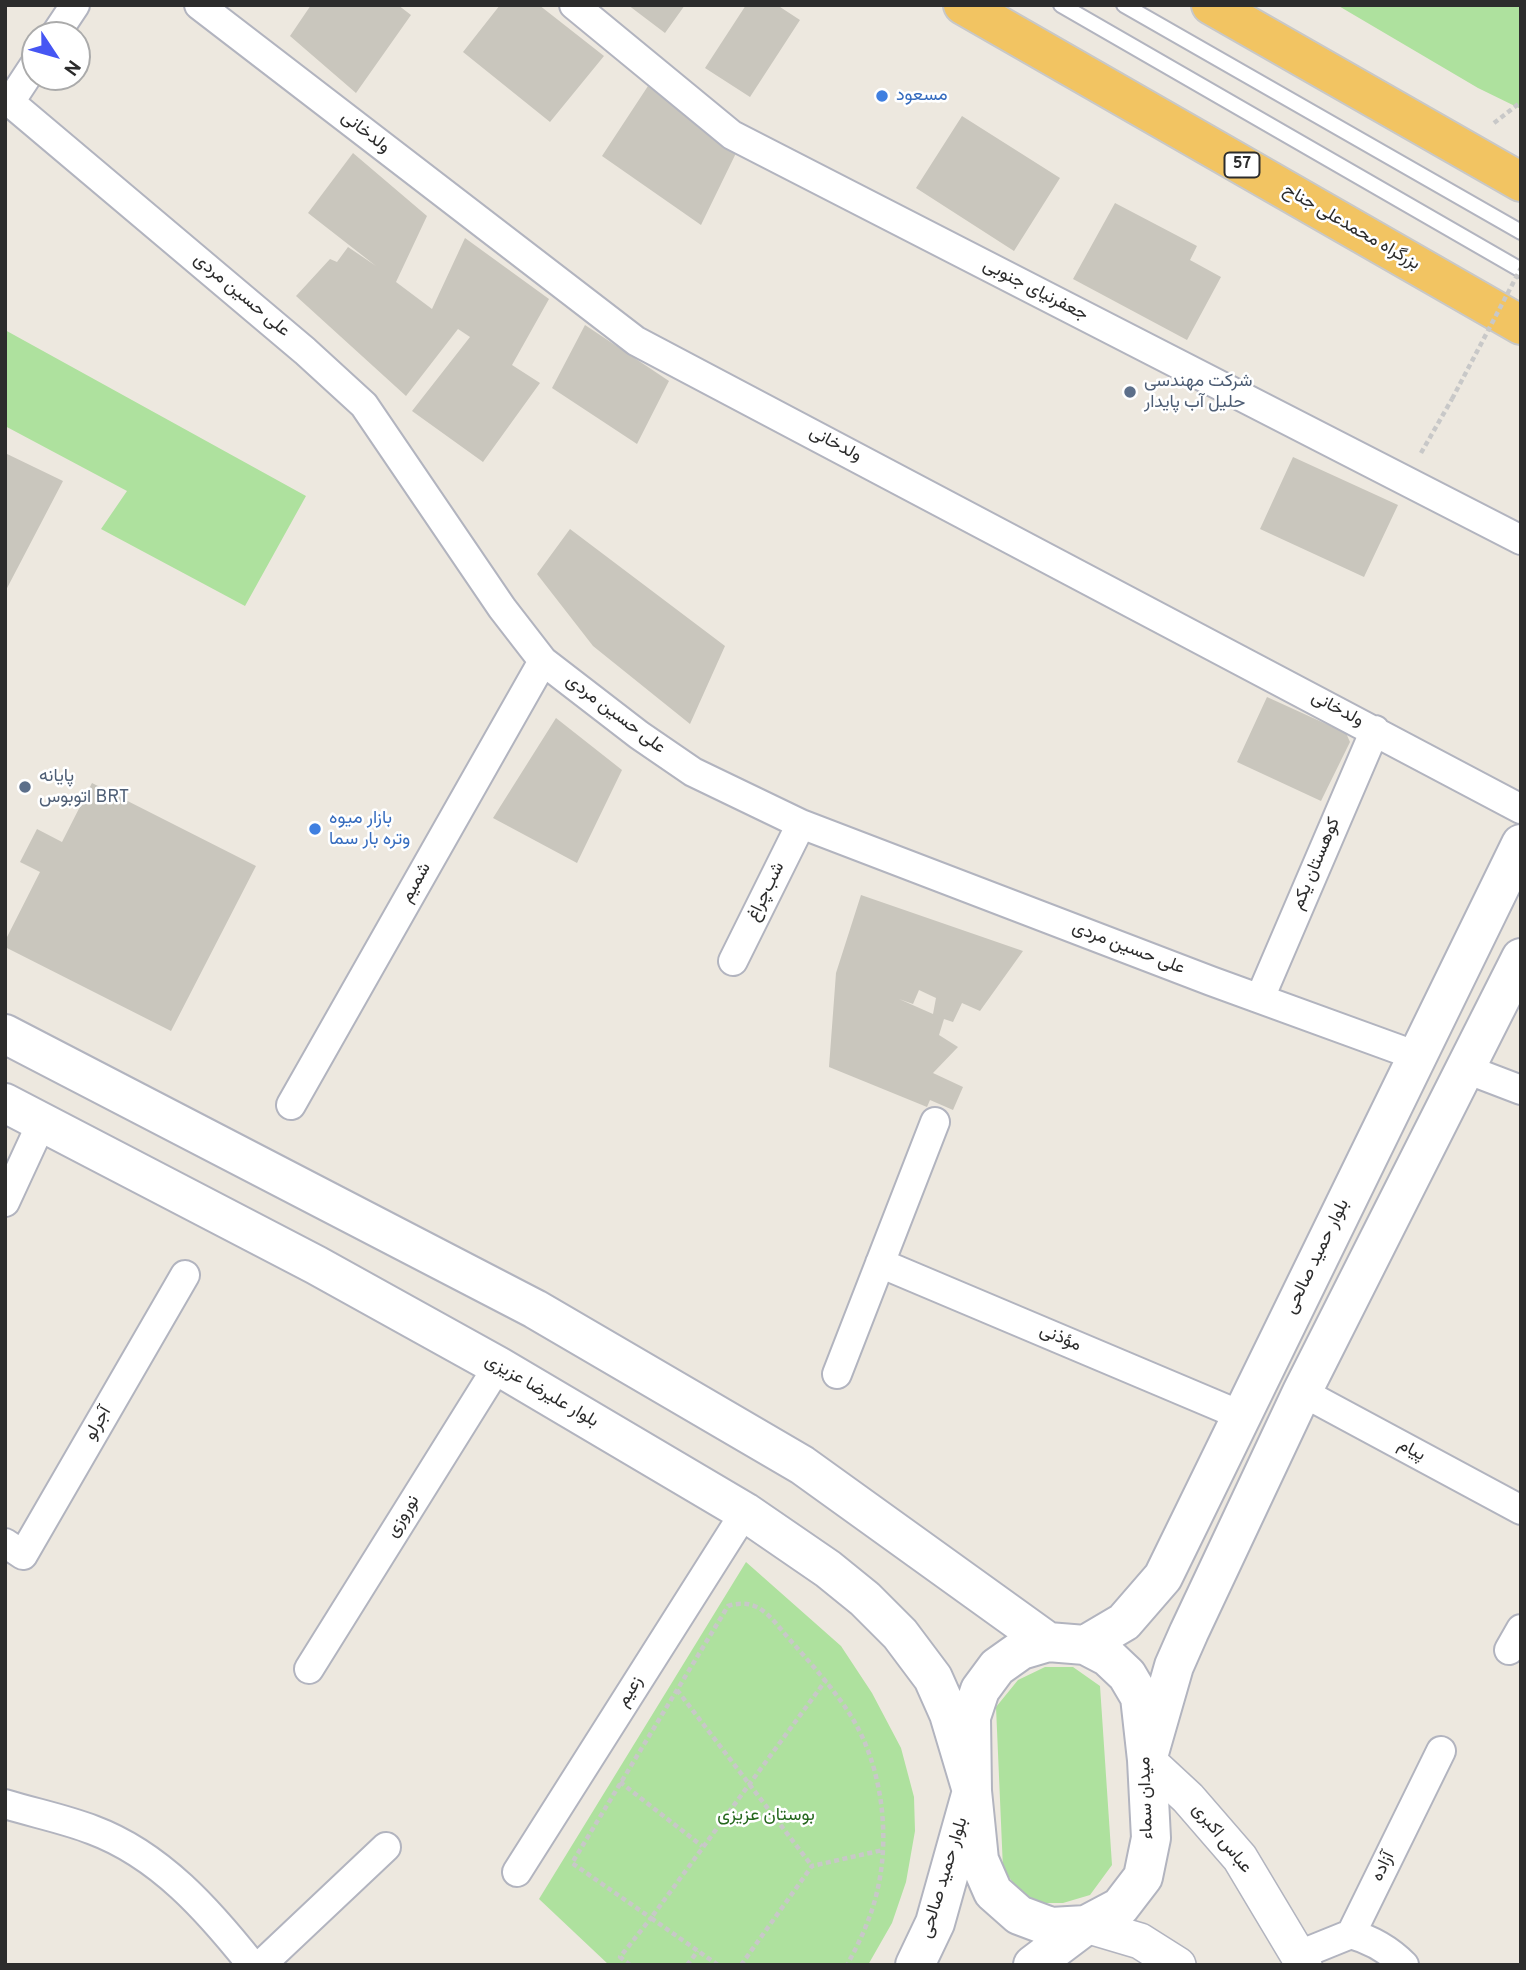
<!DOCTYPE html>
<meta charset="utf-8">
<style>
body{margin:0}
#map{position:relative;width:1526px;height:1970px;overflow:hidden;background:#ede8df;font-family:Overpass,sans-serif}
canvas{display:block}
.frame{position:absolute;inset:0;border:7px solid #2c2c2c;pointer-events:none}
.north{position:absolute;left:21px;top:21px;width:70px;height:70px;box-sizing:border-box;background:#fff;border:2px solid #ababab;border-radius:50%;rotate:126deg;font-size:19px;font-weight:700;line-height:28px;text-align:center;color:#2c2c2c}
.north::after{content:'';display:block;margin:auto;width:24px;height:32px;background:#4656f3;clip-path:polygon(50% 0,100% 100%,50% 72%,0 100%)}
</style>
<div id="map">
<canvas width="1526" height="1970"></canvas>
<div class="frame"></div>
<div class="north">N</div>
</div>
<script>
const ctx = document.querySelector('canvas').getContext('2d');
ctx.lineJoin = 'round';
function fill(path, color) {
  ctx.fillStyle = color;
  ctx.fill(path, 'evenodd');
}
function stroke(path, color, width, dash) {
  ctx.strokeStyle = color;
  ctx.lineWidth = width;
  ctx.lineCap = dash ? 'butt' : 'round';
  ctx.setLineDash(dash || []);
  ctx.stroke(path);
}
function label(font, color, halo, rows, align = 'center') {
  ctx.font = font + ' Overpass,Vazirmatn,sans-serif';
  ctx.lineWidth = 5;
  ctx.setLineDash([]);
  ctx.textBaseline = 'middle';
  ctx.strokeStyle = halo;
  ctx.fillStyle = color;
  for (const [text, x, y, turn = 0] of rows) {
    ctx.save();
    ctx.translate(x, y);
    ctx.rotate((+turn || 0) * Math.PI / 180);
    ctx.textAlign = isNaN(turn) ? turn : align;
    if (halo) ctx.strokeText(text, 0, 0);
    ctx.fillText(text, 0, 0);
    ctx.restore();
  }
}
fill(new Path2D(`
 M1337,5H1521V109L1478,88Z
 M5,330L306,496L245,606L101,529L127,491L5,426Z
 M746,1562L841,1646L872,1693L901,1748L914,1797L915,1831L906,1882L892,1923L868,1965H609L539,1899Z
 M1045,1667H1073L1100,1686L1112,1865L1090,1895L1063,1903H1040L1020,1892L1003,1869L996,1707L1018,1680Z`), '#aee19e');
fill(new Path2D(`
 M311,5H398L411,15L356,93L290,36Z
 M500,5H539L604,56L550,122L463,52Z
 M628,5H685L665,33Z
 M746,5H777L800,20L750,97L705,68Z
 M648,86L739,147L701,225L602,156Z
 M962,116L1060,178L1014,251L916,188Z
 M353,153L427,216L396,282L432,309L465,238L549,299L512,365L540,383L483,462L412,411L470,337L458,329L406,396L296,296L330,259L337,262L348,247L376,266L308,213Z
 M1115,203L1197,246L1190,260L1221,277L1187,340L1073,279Z
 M585,325L669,381L637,444L552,388Z
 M5,453L63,481L5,592Z
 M1293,457L1398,505L1364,577L1260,529Z
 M570,529L725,646L690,724L593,646L537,574Z
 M1267,697L1346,733L1350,742L1321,801L1237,762Z
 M556,718L622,770L577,863L493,818Z
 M92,783L256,866L171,1031L5,947V941L40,872L20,862L37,829L62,842Z
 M861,895L1023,951L980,1011L962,1003L953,1022L944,1019L939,1035L958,1047L933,1073L963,1087L953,1110L930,1100L927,1107L829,1067L836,973ZM919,990L936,998L933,1014L899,999L913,1004Z`), '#c9c6bd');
const service = new Path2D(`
 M1061,5L1521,270
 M1124,5L1521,232`);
const minor = new Path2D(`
 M199,5L636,341L1521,809
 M574,5L732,135L1521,540
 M55,35L75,5
 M5,98L305,351L364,405L502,608L543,661L639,735L693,772L801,824L1211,981L1417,1056
 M10,102L35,64
 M733,961L801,824
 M1260,998L1375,730
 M1466,1069L1521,1090
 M291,1105L543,661
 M5,1202L42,1122
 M880,1263L1240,1415
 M837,1374L935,1122
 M1302,1392L1521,1510
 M5,1543L23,1555L185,1275
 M1509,1650L1521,1629
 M309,1669L498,1366
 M5,1804C34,1813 65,1819 93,1830C160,1855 209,1911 252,1965
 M517,1872L745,1512
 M1351,1934C1372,1940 1388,1949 1404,1965
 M1299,1955L1351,1934L1441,1751
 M261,1965L386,1847`);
const tertiary = new Path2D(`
 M1147,1760L1188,1798L1240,1858L1304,1965
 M1086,1925L1140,1941L1178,1965`);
const secondary = new Path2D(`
 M5,1034L535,1309L802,1465L1048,1642
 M5,1103L316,1265L498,1366L745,1512L828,1569L865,1599L900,1634L933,1678L949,1714L972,1791L935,1923L915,1965
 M1048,1642L1085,1645L1108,1657L1127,1675L1140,1697L1147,1760L1151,1838L1143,1877L1120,1907L1086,1925L1051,1927L1019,1915L993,1892L979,1860L972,1791L971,1717L980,1690L997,1667L1021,1650Z
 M1085,1645L1124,1622L1163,1577L1521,844
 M1147,1760L1174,1666L1189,1632L1302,1392L1521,958
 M1033,1965L1086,1925`);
const trunk = new Path2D(`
 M963,5L1521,325
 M1211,5L1521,182`);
stroke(service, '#b2b4bf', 18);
stroke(minor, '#b2b4bf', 32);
stroke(tertiary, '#b2b4bf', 38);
stroke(secondary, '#b2b4bf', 42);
stroke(trunk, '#c8c8c8', 42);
stroke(new Path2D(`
 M1494,123L1521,102
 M1421,453L1452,399
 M677,1690L812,1866
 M620,1782L702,1846
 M630,1965L620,1957L651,1918L572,1863L728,1606C760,1596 772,1620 791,1641C812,1665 834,1689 851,1716C883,1767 891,1839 876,1896C870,1920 859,1943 847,1965
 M687,1965L698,1951
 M718,1965L651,1918L826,1680
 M741,1965L812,1866L883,1850`), '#c8c8c8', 4.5, [5, 3.5]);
stroke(service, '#fff', 14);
stroke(minor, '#fff', 28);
stroke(tertiary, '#fff', 35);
stroke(secondary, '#fff', 38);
stroke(trunk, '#f2c462', 38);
stroke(new Path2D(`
 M1452,399L1521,268`), '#c8c8c8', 4.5, [5, 3.5]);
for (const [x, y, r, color] of [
 [882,96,7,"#3f7fe0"],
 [1130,392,7,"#5c6f8a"],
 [25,787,7,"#5c6f8a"],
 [315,829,7,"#3f7fe0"]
]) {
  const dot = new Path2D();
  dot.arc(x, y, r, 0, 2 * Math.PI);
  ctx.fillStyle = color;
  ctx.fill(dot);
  stroke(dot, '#fff', 2.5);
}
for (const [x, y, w] of [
 [1242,165,35]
]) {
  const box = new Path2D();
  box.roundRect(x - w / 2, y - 12.5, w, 25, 5);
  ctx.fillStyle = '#fff';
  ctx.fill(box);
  stroke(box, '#2c2c2c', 2);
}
label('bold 16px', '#2c2c2c', null, [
 ["57",1242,165]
]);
label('18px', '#366cbe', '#fff', [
 ["مسعود",896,96],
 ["بازار میوه",329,819],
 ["وتره بار سما",329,840]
], 'left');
label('18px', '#2c2c2c', '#fff', [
 ["ولدخانی",365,133,38],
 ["بزرگراه محمدعلی جناح",1351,228,30],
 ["جعفرنیای جنوبی",1035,291,27],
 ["علی حسین مردی",241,296,40],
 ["ولدخانی",835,445,28],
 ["ولدخانی",1337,710,28],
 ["علی حسین مردی",615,715,37],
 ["کوهستان یکم",1317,864,-67],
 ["شمیم",417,883,-60],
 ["شب‌چراغ",767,892,-64],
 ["علی حسین مردی",1128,949,21],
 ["بلوار حمید صالحی",1318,1257,-64],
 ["مؤذنی",1060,1339,23],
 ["بلوار علیرضا عزیزی",541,1392,30],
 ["آجرلو",99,1424,-60],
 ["پیام",1411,1451,28],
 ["نوروزی",404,1517,-58],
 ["زعیم",631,1692,-58],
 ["میدان سماء",1147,1798,-92],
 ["عباس اکبری",1221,1839,51],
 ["آزاده",1384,1867,-64],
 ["بلوار حمید صالحی",945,1878,-73]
]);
label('18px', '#4e5e75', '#fff', [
 ["شرکت مهندسی",1144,382],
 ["حلیل آب پایدار",1144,403],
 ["پایانه",39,777],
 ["اتوبوس BRT",39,798]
], 'left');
label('18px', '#26681e', '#fff', [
 ["بوستان عزیزی",766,1816]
]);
</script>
